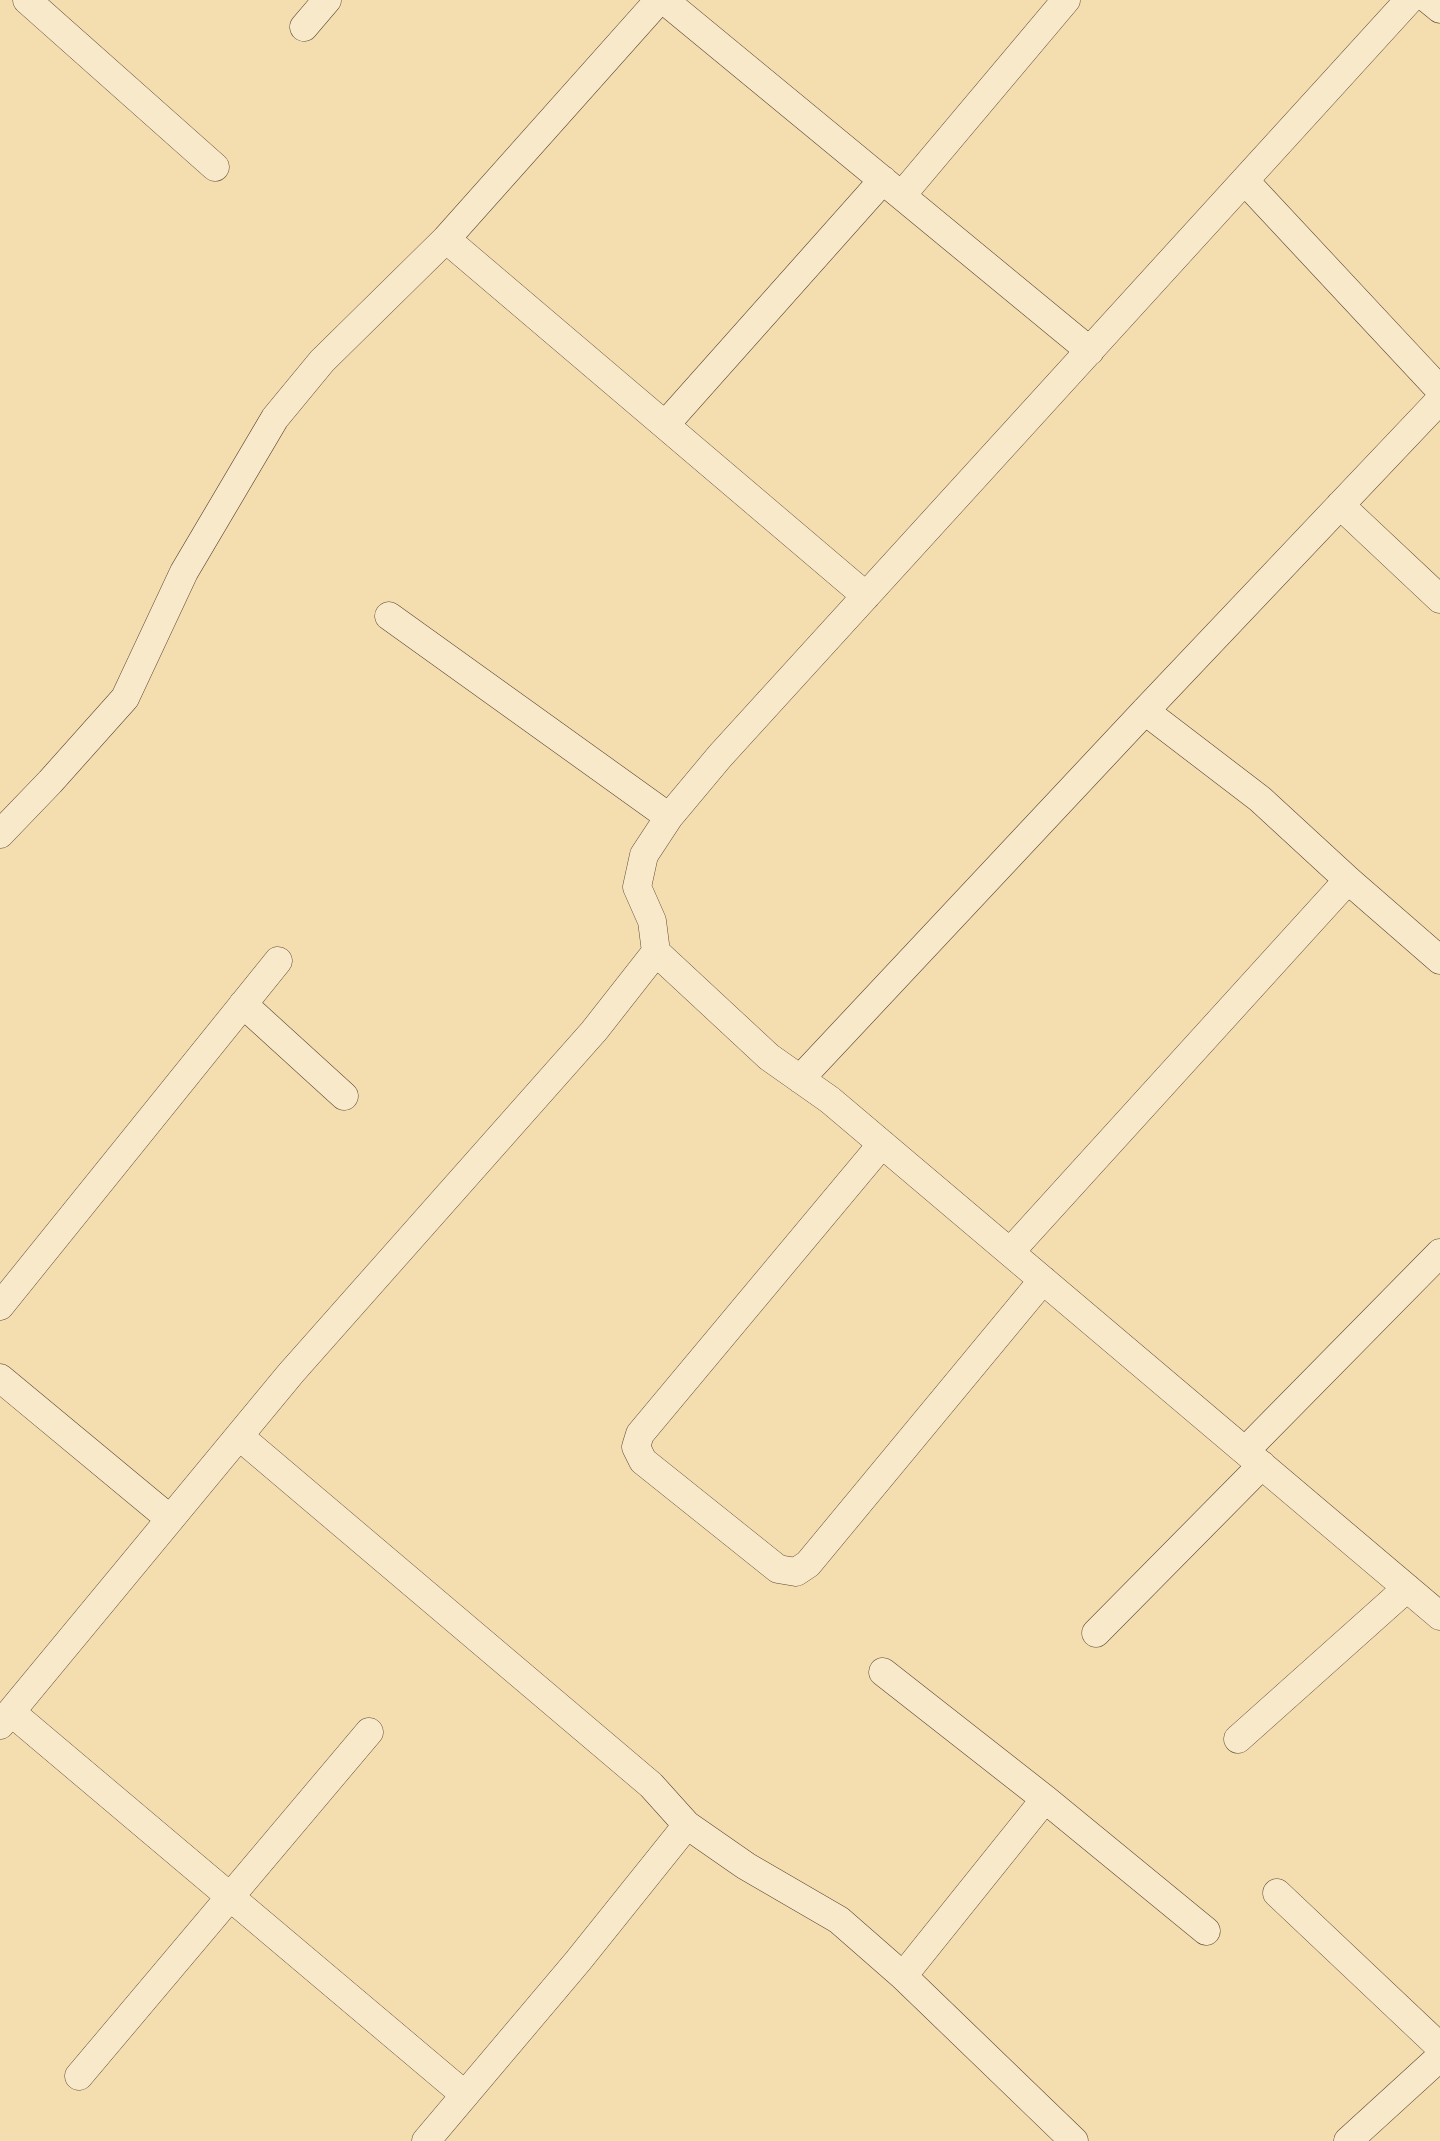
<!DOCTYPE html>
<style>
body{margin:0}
canvas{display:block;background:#f4ddaf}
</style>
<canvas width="1440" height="2141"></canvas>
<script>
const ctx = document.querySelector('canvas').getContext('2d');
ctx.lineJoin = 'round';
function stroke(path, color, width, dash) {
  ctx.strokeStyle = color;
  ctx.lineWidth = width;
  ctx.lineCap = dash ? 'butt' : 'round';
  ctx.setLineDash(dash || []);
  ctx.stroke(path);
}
const minor = new Path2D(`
 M27,0L215,167
 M664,0L1090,351
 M1429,0L1440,9
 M304,27L327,0
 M1245,181L1440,390
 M902,195L1066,0
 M446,239L866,596
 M665,425L883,180
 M1340,505L1440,599
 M389,616L669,817
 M1145,711L1260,799L1348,880L1440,960
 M0,834L50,782L125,698L184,572L275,418L322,361L446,239L659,0
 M656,952L769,1057L830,1100L1440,1616
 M243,1004L344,1096
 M800,1079L1145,711L1440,400
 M882,1144L640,1434L636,1447L643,1461L778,1569L796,1572L808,1564L1043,1280
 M1010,1252L1348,880
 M0,1306L278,961
 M0,1378L170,1519
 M239,1436L651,1785L687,1825L746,1866L839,1920L903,1976L1074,2141
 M1245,1451L1440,1253
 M1096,1633L1262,1465
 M883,1672L1045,1799L1206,1931
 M11,1712L465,2095
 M0,1725L291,1373L594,1031L656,952L652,921L637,887L644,855L669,817L720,756L1409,0
 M1238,1739L1407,1588
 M1277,1893L1440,2047
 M903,1976L1045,1799
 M79,2076L369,1732
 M426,2141L578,1961L687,1825
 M1348,2141L1440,2057`);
stroke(minor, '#5d4832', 29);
stroke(minor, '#f8e9cb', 28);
</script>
